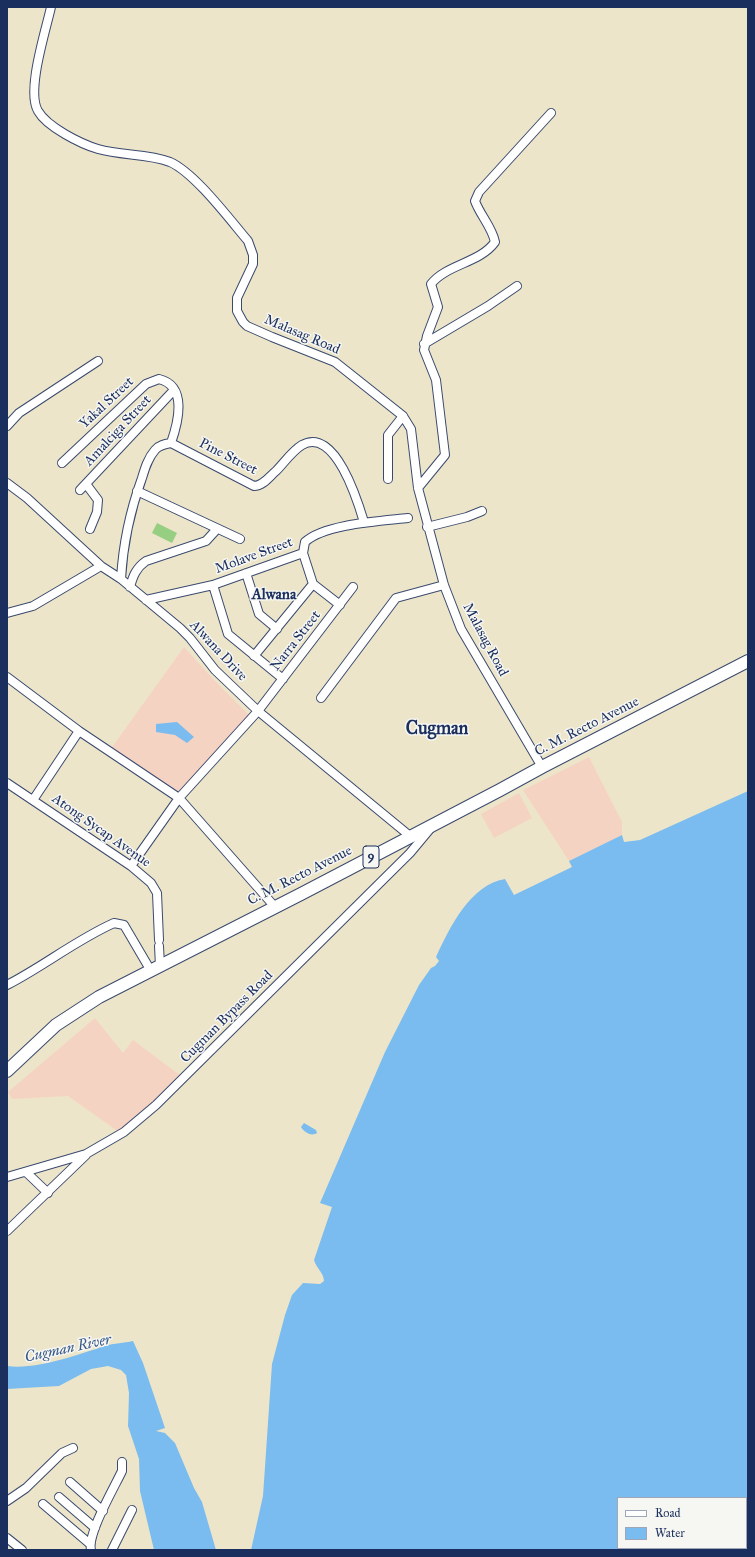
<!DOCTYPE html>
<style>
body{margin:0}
#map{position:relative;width:755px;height:1557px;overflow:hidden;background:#ede5c9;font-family:"IM FELL Great Primer",serif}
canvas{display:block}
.frame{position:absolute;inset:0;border:8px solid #1b2f5e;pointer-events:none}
.legend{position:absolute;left:617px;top:1497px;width:130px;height:52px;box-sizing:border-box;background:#f6f6f2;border:1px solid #9ea6b7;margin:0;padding:5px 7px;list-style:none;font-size:12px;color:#1b2f5e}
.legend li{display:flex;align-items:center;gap:8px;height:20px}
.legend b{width:20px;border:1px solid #9ea6b7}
</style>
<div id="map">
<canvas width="755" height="1557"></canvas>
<div class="frame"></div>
<ul class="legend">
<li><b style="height:5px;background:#fff"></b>Road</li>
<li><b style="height:11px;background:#7abcef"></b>Water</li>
</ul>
</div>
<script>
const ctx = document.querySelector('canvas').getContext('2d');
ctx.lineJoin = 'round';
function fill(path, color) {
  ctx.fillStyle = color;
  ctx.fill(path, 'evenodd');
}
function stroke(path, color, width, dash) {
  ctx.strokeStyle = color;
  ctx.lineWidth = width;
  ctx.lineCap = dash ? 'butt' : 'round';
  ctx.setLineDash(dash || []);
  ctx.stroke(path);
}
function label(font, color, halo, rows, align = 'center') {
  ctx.font = font + ' "IM FELL Great Primer",serif';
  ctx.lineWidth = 3;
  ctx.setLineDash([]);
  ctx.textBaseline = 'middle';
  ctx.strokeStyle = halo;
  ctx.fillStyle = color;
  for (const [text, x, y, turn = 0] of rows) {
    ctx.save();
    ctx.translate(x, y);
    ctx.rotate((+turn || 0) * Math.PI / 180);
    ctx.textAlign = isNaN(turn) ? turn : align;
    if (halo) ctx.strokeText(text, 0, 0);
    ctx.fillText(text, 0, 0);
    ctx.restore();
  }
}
fill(new Path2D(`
 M184,647L215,681L249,715L178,794L110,750Z
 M589,757L622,822V835L569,861L523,790Z
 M519,793L532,818L494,838L481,814Z
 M95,1018L123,1053L133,1040L181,1076L119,1132L68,1096L12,1099L8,1092Z`), '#f5d3c2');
fill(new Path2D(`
 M157,523L177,533L172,543L152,533Z`), '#96cf82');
fill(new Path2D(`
 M177,722L194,737L187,743L175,735L156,732V724Z
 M748,791V1550H251L263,1496L272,1364L285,1315L292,1295L303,1283L320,1284L324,1281C324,1273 316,1268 314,1260L332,1207L320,1203L385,1052L419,985L431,968L435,966L439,961L436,957C450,927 470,885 505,879L514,895L572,867L569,861L622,835L624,842L640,840ZM618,1498H746V1548H618Z
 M304,1123L316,1130L317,1133C311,1137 304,1132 301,1127Z
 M133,1341L143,1363L165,1428L156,1431L165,1433L175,1443L194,1488L202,1502L216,1550H154L140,1491L139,1459L128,1426L129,1393L126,1375L121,1370L108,1366L91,1369L59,1386L7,1389V1366C36,1370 77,1355 105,1346C114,1343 124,1343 133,1341Z`), '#7abcef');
const minor = new Path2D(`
 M51,7C46,30 26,91 38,111C47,127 81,144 98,149C122,156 147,153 170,162C195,173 230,220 248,241L253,255V264L237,298V311L243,322L247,326L272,337L335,362L403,416L411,429L418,488L444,585L461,629L542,767
 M424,344L488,306L517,286
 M7,426L19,413L98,361
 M62,463L146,384L159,379C188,386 178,423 171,443
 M388,479V435L403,416
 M7,483L27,498L101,566L121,579L180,628L190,638L215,670L258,711L410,836
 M86,484L98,500L97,512L90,529
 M418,488L445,455L436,380L424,350L427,336L438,307L431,284C447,264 480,263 495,242C492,227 480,215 475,201L479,192L551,113
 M80,490L174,390
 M137,491L240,539
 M427,527L467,517L482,511
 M303,553L313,584L340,605
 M246,573L259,614L277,629
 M121,579C123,544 130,511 142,478C145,468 148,458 155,450C159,445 165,444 171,443L254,486C263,486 269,477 276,471C284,463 292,451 302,445C335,426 358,502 364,522
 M213,585L228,634L283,679
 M130,587C133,576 136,568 146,561L206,541L217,529
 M146,600L213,585L303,553L305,542C324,524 381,521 408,518
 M7,613L33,606L101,566
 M254,656L313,584
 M7,677L79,731L179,798L275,907
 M321,698L396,598L444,585
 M7,783L131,866L151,883L157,893L159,940
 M33,800L79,731
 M131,866L179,798L258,711L353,587
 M159,946L160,966
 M7,985C44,966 76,940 114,923L124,925L151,971
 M26,1172L48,1193
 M7,1177L86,1154L124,1132L156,1105L410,853L430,829
 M7,1231L86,1155
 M70,1482L103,1511
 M59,1497L95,1528
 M7,1501L26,1488L62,1453L73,1448
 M43,1504L90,1544
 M7,1538L22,1550
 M91,1550C87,1534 114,1488 122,1471V1462
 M112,1550L132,1510`);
const highway = new Path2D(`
 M7,1071L56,1025L99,997L301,894L500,790L542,767L748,661`);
stroke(minor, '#3a4a6e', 10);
stroke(highway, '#3a4a6e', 14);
stroke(minor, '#fff', 8);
stroke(highway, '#fff', 12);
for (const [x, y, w] of [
 [371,857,16]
]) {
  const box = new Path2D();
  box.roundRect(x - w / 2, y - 11, w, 22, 3);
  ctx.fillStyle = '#f6f6f2';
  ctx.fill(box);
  stroke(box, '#1b2f5e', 1);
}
label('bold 13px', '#1b2f5e', null, [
 ["9",371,857]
]);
label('14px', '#1b2f5e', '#f6f6f2', [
 ["Malasag Road",302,335,23],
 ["Yakal Street",107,403,-43],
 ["Amalciga Street",118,431,-47],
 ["Pine Street",228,457,27],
 ["Molave Street",254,556,-20],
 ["Malasag Road",485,640,62],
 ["Narra Street",296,641,-52],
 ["Alwana Drive",218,651,47],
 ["C. M. Recto Avenue",587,727,-27],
 ["Atong Sycap Avenue",101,831,35],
 ["C. M. Recto Avenue",300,876,-27],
 ["Cugman Bypass Road",227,1017,-45]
]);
label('bold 15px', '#1b2f5e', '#f6f6f2', [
 ["Alwana",274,595]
]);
label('italic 15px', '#38598a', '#f6f6f2', [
 ["Cugman River",68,1349,-12]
]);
label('bold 18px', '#1b2f5e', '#f6f6f2', [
 ["Cugman",437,730]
]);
</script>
